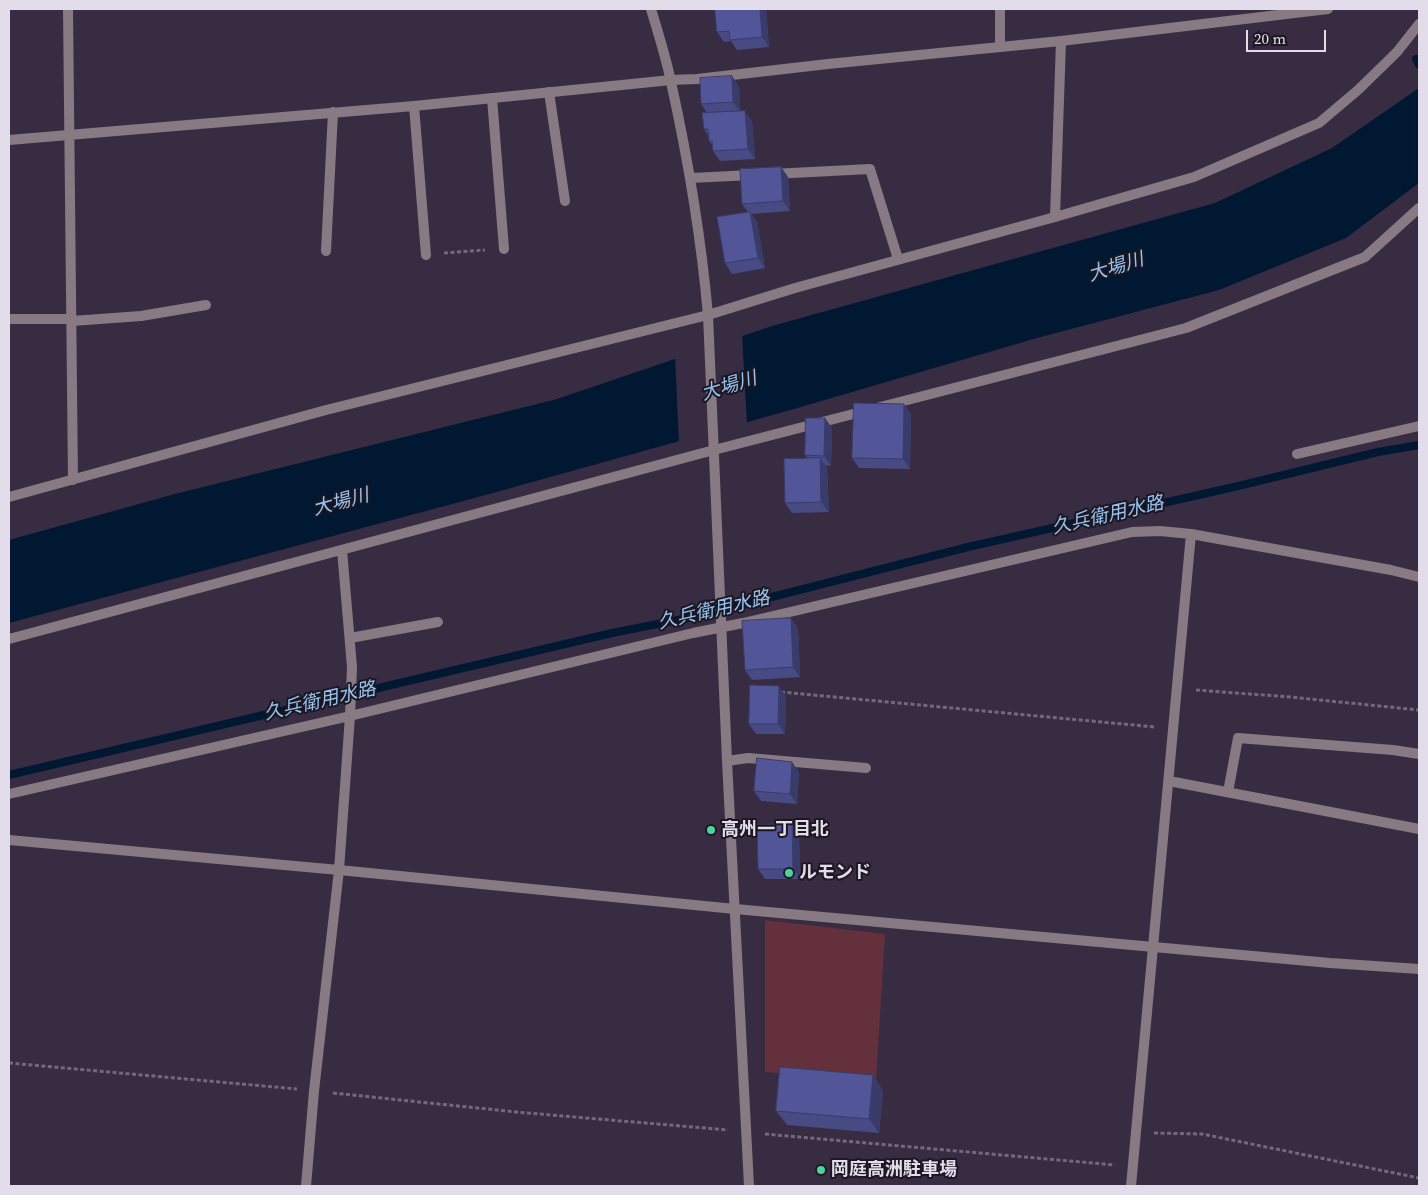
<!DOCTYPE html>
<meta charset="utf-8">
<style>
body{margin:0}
#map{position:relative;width:1428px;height:1195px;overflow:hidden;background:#382c43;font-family:"Source Serif 4",serif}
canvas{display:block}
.frame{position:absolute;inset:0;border:10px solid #e3dcea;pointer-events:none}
.scale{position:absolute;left:1246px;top:30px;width:80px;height:22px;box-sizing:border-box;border:2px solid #e3dcea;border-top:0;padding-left:6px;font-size:15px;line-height:18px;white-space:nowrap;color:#e3dcea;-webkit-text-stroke:4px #1c1721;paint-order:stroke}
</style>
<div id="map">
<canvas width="1428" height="1195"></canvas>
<div class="frame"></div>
<div class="scale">20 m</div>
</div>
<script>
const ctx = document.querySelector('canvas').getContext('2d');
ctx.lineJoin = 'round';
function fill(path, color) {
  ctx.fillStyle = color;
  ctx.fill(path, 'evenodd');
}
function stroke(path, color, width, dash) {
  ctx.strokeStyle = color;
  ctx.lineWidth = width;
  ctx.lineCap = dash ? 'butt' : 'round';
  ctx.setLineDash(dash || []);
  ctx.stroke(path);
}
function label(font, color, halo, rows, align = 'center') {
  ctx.font = font + ' "Source Serif 4","Noto Sans JP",serif';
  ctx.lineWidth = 4;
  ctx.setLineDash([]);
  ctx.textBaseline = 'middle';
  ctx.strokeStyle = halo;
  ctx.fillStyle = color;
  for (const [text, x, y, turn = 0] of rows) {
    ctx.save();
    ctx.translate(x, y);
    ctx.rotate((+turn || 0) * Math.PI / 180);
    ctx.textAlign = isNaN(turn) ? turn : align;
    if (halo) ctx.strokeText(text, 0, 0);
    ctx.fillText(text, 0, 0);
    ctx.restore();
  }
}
fill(new Path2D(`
 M765,920L885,934L876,1081L765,1072Z`), '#63303b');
fill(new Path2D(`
 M1419,88V183L1346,238L1219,290L1037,338L787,411L493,493L9,623V540L175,494L557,399L772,326L1215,203L1332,148Z`), '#001832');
fill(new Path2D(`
 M742,334L747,425L679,444L675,356Z`), '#382c43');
stroke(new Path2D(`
 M1416,59L1419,65
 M9,775L612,633L693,617L968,547L1234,487L1378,452L1419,445`), '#001832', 8);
stroke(new Path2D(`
 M444,253L485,250
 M1196,690L1290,697L1419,710
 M781,692L1155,727
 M9,1063L297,1089
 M333,1093L516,1112L728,1130
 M1154,1133L1202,1134L1419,1178
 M765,1134L1115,1165`), '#73697d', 3, [4, 2.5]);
stroke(new Path2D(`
 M549,92L565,201
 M492,98L504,249
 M414,106L426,255
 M772,174L870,169L898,259
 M691,178L752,175
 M1055,217L1061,41
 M326,251L333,112
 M9,319H72
 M72,321L141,316L206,305
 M727,761L748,758L866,768
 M1169,781L1419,829
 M1228,792L1238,738L1393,750L1419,754`), '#877a83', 10);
stroke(new Path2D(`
 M68,9L73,480
 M1000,9V47
 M9,140L414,106L671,80L697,79L828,64L1061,41L1328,9
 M1297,454L1419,426
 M9,497L326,410L708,315L795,288L1055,217L1194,177L1319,123L1358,90L1397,52L1419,24
 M350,638L438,622
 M9,639L714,450L1186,328L1365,257L1419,208
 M9,794L350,716L693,633L743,623L1132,532L1160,531L1191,534L1391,570L1419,577
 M9,840L339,870L735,909L1330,963L1419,969
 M306,1186L314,1091L339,870L350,716L352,667L342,550
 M1131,1186L1191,534`), '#877a83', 10);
stroke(new Path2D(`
 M651,9C658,33 666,57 671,82C688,159 701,236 708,315L727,761L749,1186`), '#877a83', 10);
fill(new Path2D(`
 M715,9H766L769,47L737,50L731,41L724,42L717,32Z
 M739,86L740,111L752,121L755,159L720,161L713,151V146L709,141V137L704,129L707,113L701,104Z
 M781,167L788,177L790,211L751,214L757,222L765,268L732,274L725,263L748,212L742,204Z
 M911,414L910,469L859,468L852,458Z
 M832,428L831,466L825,465L827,468L829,512L792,513L785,503L808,459L805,455Z
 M798,628L800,677L752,680L745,670Z
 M786,696L785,734H756L749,724Z
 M799,772L797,804L761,801L754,791Z
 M792,824L799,834L800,879H765L758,869Z
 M883,1090L879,1133L787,1125L776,1111Z`), '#474a83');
fill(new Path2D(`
 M760,9H766L769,47L762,37Z
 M732,76L739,86L740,112L733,102Z
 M745,111L752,121L755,159L748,149Z
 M781,167L788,177L790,211L783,201Z
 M750,212L757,222L765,268L758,258Z
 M904,404L911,414L910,469L903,459Z
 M825,418L832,428L831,466L824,456Z
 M820,458L827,468L829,512L821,502Z
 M791,618L798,628L800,677L793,667Z
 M779,686L786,696L785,734L778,724Z
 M792,762L799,772L797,804L790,794Z
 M792,824L799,834L800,879L793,869Z
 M873,1075L883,1090L879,1133L869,1119Z`), '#393c6a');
const building = new Path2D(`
 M715,9H760L762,37L730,40L729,31L717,32Z
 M732,76L733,102L701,104L700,78Z
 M745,111L748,149L713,151L712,141H709L708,129H704L702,113Z
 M781,167L783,201L742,204L740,169Z
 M750,212L758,258L725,263L717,217Z
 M854,403L904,404L903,459L852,458Z
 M806,418H825L824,456L805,455Z
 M820,458L821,502L785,503L784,459Z
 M791,618L793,667L745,670L742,621Z
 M750,685L779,686L778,724H749Z
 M757,758L792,762L790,794L754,791Z
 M792,824L793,869H758L757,825Z
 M780,1067L873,1075L869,1119L776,1111Z`);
fill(building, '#525698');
stroke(building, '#393c6a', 1);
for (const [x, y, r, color] of [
 [711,830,5,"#4bd49b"],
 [789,873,5,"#4bd49b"],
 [821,1170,5,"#4bd49b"]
]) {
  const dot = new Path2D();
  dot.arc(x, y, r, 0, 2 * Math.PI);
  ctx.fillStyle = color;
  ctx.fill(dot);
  stroke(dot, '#1c1721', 2);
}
label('bold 18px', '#e3dcea', '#1c1721', [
 ["高州一丁目北",721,830],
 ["ルモンド",799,873],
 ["岡庭高洲駐車場",831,1170]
], 'left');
label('italic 19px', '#97c3f1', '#1c1721', [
 ["大場川",1116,268,-17],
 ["大場川",729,387,-17],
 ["大場川",341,503,-15],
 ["久兵衛用水路",1108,516,-13],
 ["久兵衛用水路",714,611,-13],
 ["久兵衛用水路",320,702,-13]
]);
</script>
